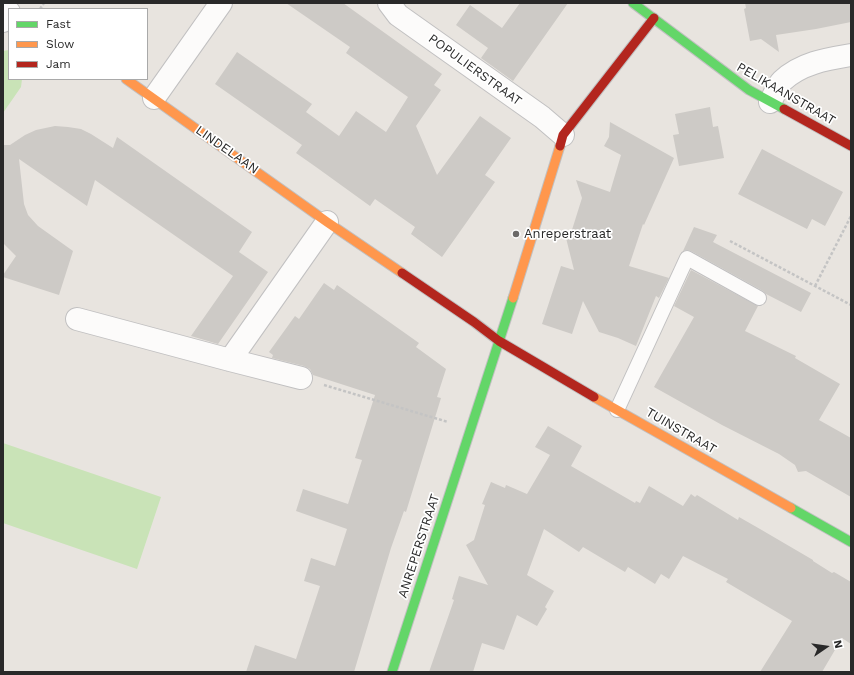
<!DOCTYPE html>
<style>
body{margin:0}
#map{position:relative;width:854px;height:675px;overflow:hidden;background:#e8e4df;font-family:"Work Sans",sans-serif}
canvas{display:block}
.frame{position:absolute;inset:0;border:4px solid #292929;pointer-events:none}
.legend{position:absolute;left:8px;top:8px;width:140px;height:72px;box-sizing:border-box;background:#fff;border:1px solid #a9a9a9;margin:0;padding:5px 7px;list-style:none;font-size:12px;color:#292929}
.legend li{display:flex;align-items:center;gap:8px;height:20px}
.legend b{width:20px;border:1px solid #a9a9a9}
.north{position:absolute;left:806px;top:627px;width:40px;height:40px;-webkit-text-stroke:3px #fff;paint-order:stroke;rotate:77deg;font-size:11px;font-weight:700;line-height:16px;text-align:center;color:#292929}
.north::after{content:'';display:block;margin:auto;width:14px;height:18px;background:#292929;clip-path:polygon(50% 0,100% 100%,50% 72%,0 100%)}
</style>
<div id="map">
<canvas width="854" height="675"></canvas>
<div class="frame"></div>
<ul class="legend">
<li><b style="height:5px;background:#63d668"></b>Fast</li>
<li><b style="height:5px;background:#ff974d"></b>Slow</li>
<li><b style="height:5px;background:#b3261e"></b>Jam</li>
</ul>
<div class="north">N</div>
</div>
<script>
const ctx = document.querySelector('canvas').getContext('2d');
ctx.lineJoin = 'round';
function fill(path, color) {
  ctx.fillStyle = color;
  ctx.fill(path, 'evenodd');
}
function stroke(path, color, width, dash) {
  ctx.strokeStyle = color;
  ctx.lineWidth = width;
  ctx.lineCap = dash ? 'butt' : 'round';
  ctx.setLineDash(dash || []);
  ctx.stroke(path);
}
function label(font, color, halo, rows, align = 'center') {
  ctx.font = font + ' "Work Sans",sans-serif';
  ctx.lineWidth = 3.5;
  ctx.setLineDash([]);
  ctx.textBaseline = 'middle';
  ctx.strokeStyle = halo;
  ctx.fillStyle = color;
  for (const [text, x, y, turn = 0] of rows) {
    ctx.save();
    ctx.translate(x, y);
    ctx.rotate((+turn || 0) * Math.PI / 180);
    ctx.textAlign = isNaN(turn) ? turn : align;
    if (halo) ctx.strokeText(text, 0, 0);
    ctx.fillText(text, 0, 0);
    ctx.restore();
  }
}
fill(new Path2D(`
 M9,50V79H22L21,87L3,113V51Z
 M3,443L161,497L137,569L3,523Z`), '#c9e3b7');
fill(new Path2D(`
 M286,3H343L442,74L434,85L441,90L416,126L437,175L480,116L511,138L485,175L495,182L442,257L411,234L415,227L375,199L370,206L316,167L296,153L302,145L215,84L237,52L312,104L306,112L339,136L356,111L386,132L408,97L346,53L350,47Z
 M520,3H568L513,81L481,58L488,48L456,25L470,5L502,28Z
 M745,3H851V22L816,29L776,35L779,52L761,39L750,41L744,9L746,8Z
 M710,107L713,127L718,126L724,158L679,166L673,135L679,134L675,114Z
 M610,122L674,158L644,225L643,224L629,266L669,278L659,298L656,296L636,346L618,338L599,332L583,301L572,334L542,324L561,266L574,270L566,238L571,233L582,198L576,180L610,192L621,155L604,146L609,137Z
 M55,126L68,127L81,129L91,134L113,148L117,137L252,232L239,252L268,272L218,344L191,336L233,276L95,180L87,206L19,159L24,204L28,215L38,226L73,251L59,295L3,277V275L16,256L3,243V145H10L25,135L36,130Z
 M762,149L843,192L825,226L812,219L807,229L738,194Z
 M694,227L717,235L713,242L811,293L801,312L766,294L763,291L691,251L687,250L683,251Z
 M691,270L758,306L745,331L796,356L795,358L840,384L819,420L851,438V497L806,471L798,472L795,465L779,454L722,425L654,387L694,317L674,306Z
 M324,283L334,290L337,285L419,343L416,347L446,369L437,397L441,398L406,512L404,511L391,548L354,672H246L255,645L296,659L320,586L304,581L311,558L335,566L347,529L296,511L303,489L348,504L362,460L355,458L375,395L313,375L310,369L304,366L272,358L273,355L269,352L295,316L299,319Z
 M548,426L582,446L571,466L635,503L636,501L640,503L649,486L683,506L691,494L695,497L697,495L738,520L739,517L760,529L813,560V561L832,573L834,572L851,582V644L842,638L822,672H760L792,621L726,582L728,579L683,556L669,579L661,574L655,584L628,567L625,572L583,547L579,552L544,529L527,575L554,591L545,607L547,609L537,626L517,615L504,650L482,643L473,672H429L454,600L452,599L459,576L488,585L466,545L474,540L485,505L482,504L491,482L505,488L506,485L527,494L550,455L535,447Z`), '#cdcac6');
const lane = new Path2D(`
 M617,410L687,258L759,298`);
const street = new Path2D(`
 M389,3L398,15L542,117L563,135
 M3,21L9,12
 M154,98L221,3
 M770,102C774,96 777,86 782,81C801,63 827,59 851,55
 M77,319L230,360L301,378
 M230,360L327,222`);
const fast = new Path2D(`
 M633,3L749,90L784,109
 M791,508L851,542
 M392,672L513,298`);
const slow = new Path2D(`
 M126,79L327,222L402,273
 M513,298L560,146
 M594,397L791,508`);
const jam = new Path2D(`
 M784,109L851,146
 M560,146L563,135L654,18
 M402,273L474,322L499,341L594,397`);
stroke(lane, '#c1c0c1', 16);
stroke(street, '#c1c0c1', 24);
stroke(fast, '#c1c0c1', 11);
stroke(slow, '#c1c0c1', 11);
stroke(jam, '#c1c0c1', 11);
stroke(new Path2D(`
 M40,9L44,3
 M730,241L851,305
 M815,286L851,216
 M324,385L448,422`), '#c4c4c4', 2.5, [3, 2]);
stroke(lane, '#fcfbfa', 14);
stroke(street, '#fcfbfa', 22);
stroke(fast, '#63d668', 9);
stroke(slow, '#ff974d', 9);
stroke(jam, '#b3261e', 9);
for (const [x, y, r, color] of [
 [516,234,4,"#6c6a69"]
]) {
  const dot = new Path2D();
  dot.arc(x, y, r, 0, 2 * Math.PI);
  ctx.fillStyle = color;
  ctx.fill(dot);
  stroke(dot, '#fff', 1.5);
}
label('13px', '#292929', '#fff', [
 ["POPULIERSTRAAT",475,70,36],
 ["PELIKAANSTRAAT",786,94,30],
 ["LINDELAAN",227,150,35],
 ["TUINSTRAAT",681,431,30],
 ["ANREPERSTRAAT",419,546,-72]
]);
label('13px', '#292929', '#fff', [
 ["Anreperstraat",524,234]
], 'left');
</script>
